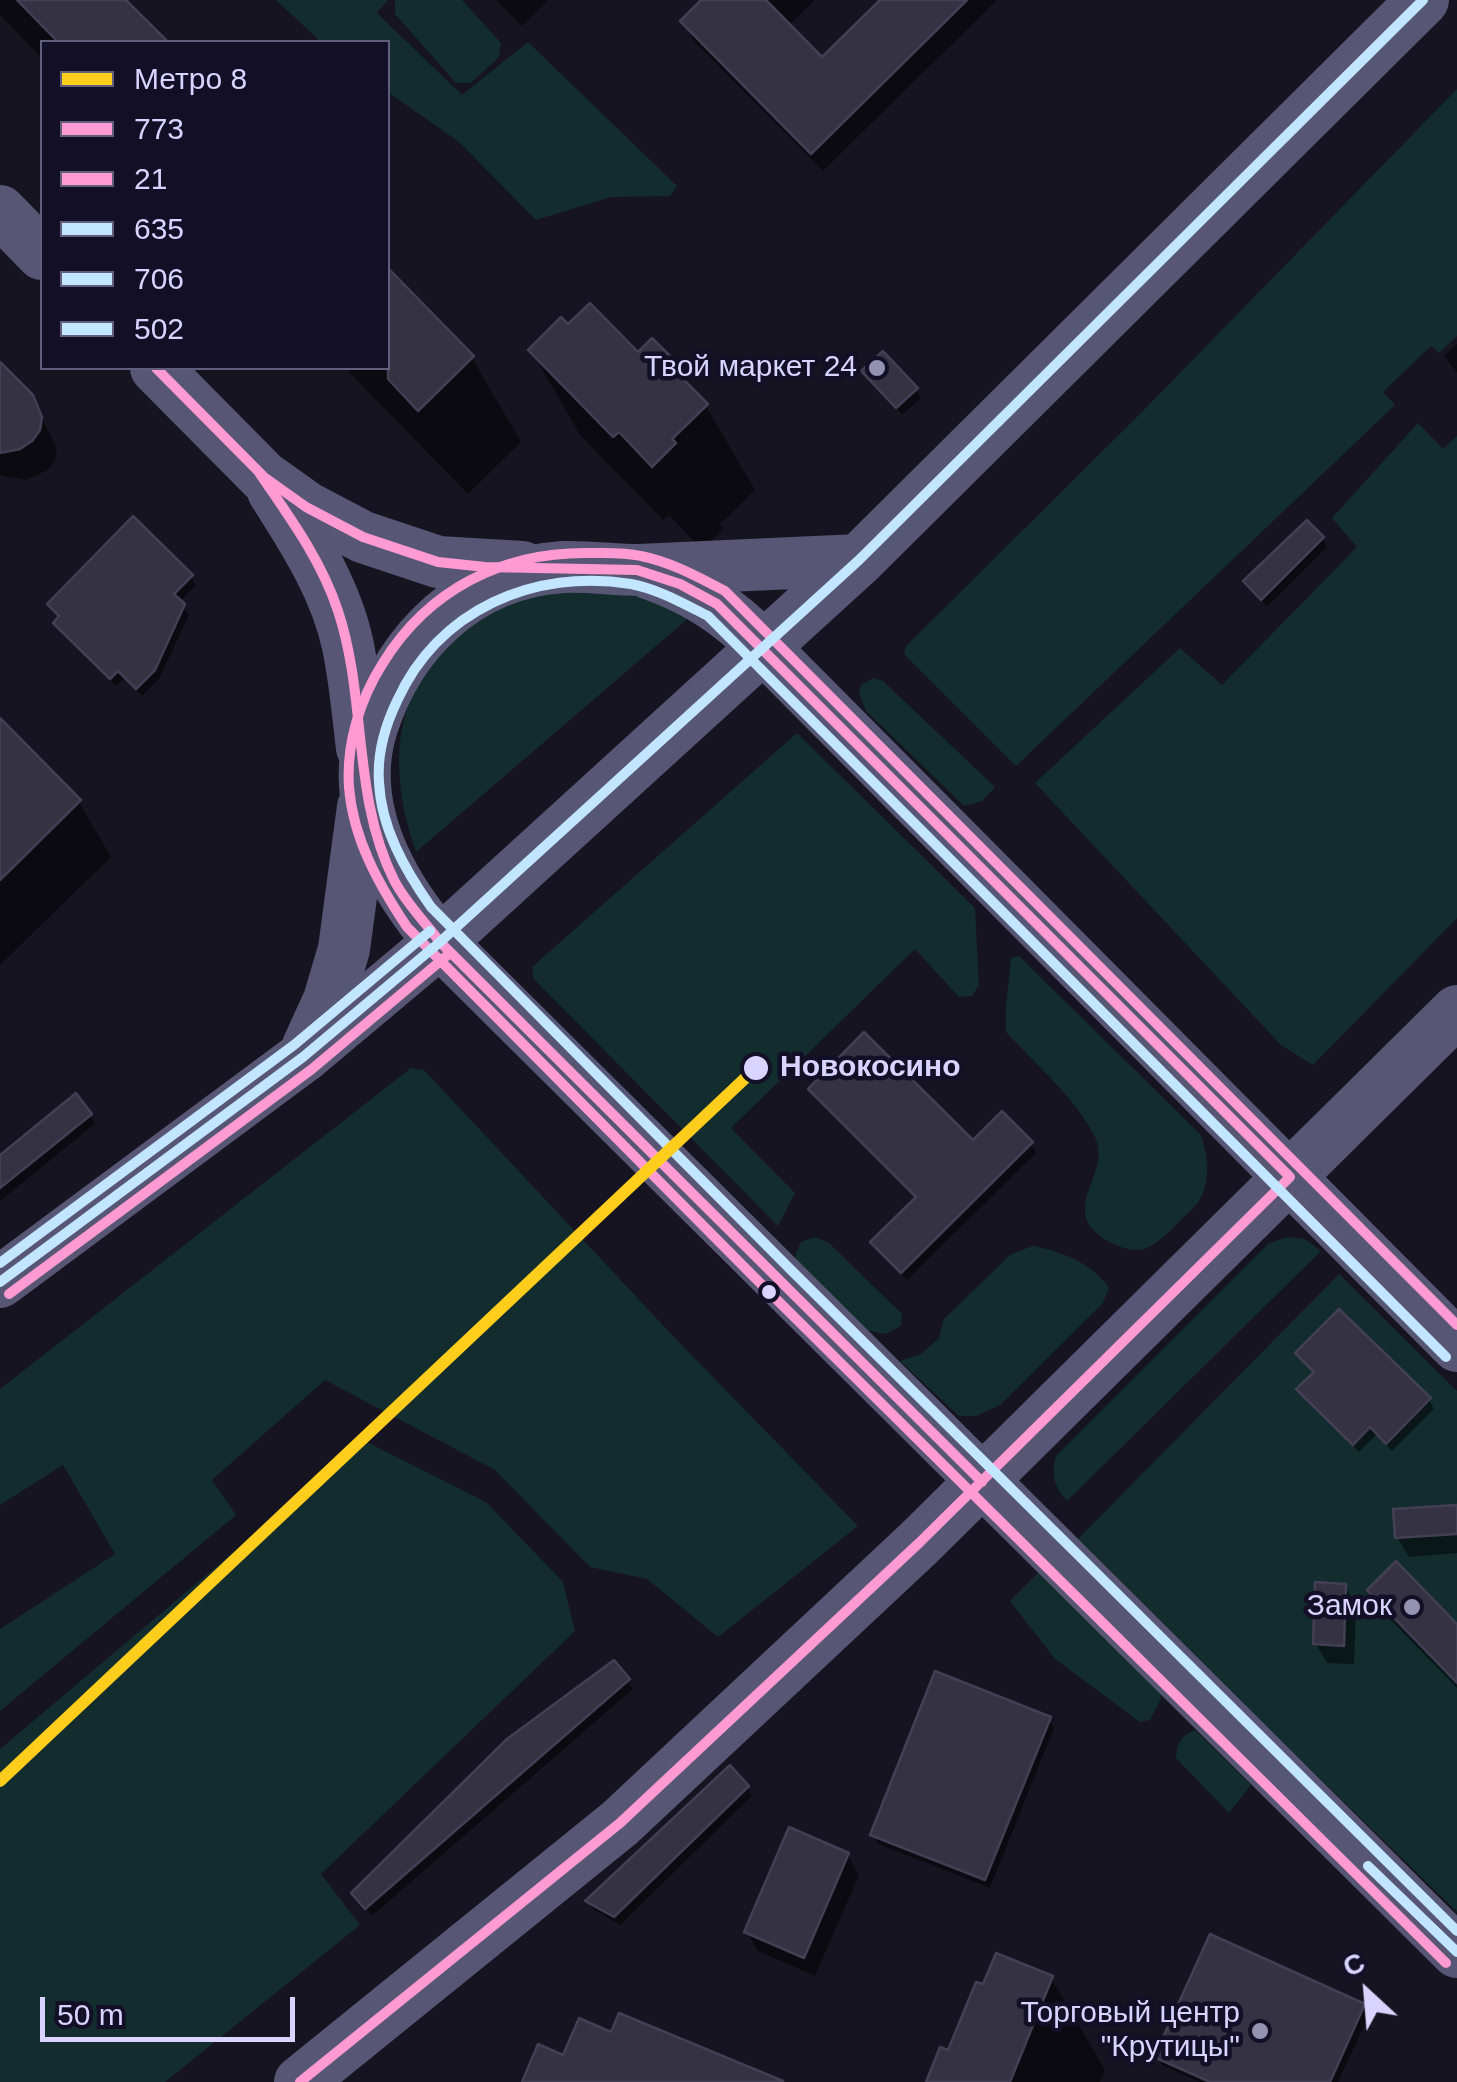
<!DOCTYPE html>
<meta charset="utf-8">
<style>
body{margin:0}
#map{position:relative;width:1457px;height:2082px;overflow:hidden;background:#161421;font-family:Helvetica,sans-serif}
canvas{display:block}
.legend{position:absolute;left:40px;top:40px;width:350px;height:330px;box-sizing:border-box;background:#130f26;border:2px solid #625e7d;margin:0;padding:12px 18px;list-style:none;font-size:30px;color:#d9d4ff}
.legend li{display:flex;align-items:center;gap:20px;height:50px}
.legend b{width:50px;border:2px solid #625e7d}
.north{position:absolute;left:1317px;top:1942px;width:100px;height:100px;-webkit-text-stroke:8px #130f26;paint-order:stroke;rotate:334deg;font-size:28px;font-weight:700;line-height:40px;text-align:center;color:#d9d4ff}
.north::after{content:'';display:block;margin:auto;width:35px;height:45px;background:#d9d4ff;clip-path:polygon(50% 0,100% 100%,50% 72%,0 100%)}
.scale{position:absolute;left:40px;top:1997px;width:255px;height:45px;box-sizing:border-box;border:5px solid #d9d4ff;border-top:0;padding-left:12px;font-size:30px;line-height:35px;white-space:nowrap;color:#d9d4ff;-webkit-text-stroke:8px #130f26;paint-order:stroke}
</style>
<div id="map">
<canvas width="1457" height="2082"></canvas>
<ul class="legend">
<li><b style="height:12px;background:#ffcd1c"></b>Метро 8</li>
<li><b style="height:12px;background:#ff9ad2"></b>773</li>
<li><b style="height:12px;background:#ff9ad2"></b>21</li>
<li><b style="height:12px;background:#c2e6ff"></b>635</li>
<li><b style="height:12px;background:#c2e6ff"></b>706</li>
<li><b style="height:12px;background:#c2e6ff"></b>502</li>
</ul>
<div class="north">С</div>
<div class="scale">50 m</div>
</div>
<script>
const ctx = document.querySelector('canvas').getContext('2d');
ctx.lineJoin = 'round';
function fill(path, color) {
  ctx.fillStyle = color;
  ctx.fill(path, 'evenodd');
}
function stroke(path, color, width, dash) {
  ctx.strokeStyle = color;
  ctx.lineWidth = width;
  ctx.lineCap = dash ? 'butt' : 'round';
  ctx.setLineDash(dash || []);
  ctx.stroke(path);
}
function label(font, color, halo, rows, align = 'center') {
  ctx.font = font + ' Helvetica,sans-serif';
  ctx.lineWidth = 9;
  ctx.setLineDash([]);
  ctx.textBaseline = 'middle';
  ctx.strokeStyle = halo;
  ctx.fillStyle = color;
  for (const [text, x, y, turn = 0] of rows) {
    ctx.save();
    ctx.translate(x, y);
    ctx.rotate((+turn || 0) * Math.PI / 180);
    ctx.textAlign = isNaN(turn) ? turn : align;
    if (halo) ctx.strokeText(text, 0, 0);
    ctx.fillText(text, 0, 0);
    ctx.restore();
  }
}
fill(new Path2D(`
 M276,0H388L377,13L462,95L528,42L677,186L670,196L611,197L536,220L459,142L388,92V42H321Z
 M395,0H462L501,43L499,57L471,83H456L395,14Z
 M1457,89V336L1439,353L1431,346L1383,392L1395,405L1016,766L904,654L906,646L1138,416Z
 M1418,423L1443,449L1457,436V918L1313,1065L1281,1045L1035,783L1180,648L1222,685L1357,547L1332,518Z
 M583,588L627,590L691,616L416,852C387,767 390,685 468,629C478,622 489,612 500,607C526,596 555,592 583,588Z
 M874,678L883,681L995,787L982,801L964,806L866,711L859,694L861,685Z
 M797,733L975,908L979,985L972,996L959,997L915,949L731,1128L795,1193L778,1226L534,979L532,967Z
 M1019,956L1201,1135C1208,1155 1211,1182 1199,1201C1194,1209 1184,1216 1178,1223C1152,1249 1141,1259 1106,1240C1098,1235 1089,1228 1086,1218C1079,1190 1109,1166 1095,1137C1075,1097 1036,1065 1006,1032V1005L1011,958Z
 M411,1068L424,1070L674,1337L858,1526L718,1637L647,1579L590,1567L495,1470L325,1380L212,1480L236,1515L0,1711V1629L115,1554L63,1465L0,1505V1389Z
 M815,1237L829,1243L902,1314L901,1326L886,1334L860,1329L799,1268L795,1255L801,1242Z
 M1287,1237L1305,1239L1321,1251L1067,1501C1054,1486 1051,1476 1056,1456L1268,1244Z
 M1032,1246C1059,1250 1094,1264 1109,1288L1103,1303L1000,1405L976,1416H959L900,1361L921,1354L939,1338L944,1319L1010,1255Z
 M1339,1274L1457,1391V1912L1076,1541Z
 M365,1441L486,1502L563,1582L575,1631L321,1874L360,1925L165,2082H0V1749Z
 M1038,1573L1160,1691L1161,1699L1150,1720L1140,1722L1055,1659L1010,1601Z
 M1195,1730L1251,1785L1229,1813L1176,1758C1177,1743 1180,1736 1195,1730Z`), '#132c2d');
fill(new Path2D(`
 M0,0H123L164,42H42V58L0,15Z
 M496,0H548L522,26Z
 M705,0H815L788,26L822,61L883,0H997L823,171L694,41L683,22Z
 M388,271L472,358L521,442L468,494L345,368H388Z
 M1457,344V373L1444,356Z
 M531,350L638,356L675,364L689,388L706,406L755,490L720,524L723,529L702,550L669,515L663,520L580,435Z
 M0,366L31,396L57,448L55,460L48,470L26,480L0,475Z
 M870,380L916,389L921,398L902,415Z
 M1322,538L1327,547L1267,607L1246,581Z
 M191,576L196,585L179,602L189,615L159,679L142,696L124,678L116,686L61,632L56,623L61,618L50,604Z
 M0,721L79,802L111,857L0,965Z
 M811,1089L973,1143L1031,1144L1036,1153L907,1280L873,1243L917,1199Z
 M90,1115L95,1124L0,1201V1158Z
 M1298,1354L1429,1400L1434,1409L1392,1451L1376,1435L1359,1452L1304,1398L1299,1390L1315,1374Z
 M1457,1507V1553L1409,1557L1397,1537Z
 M1345,1586L1356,1606L1354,1664L1327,1663L1316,1644Z
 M1370,1590L1457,1628V1688L1381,1610Z
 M613,1663L633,1689L372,1916L354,1894Z
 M1049,1719L1054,1728L990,1888L878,1844L873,1835Z
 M747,1787L752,1796L620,1925L593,1909L588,1901Z
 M848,1855L859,1875L815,1976L758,1951L747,1932Z
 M1051,1978L1105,2070L1100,2082H929L949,2054Z
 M1364,2006L1369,2015L1338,2082H1199L1162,2065L1157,2057Z`), '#0007');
const building = new Path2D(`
 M17,0H126L168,42H58Z
 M701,0H766L822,57L880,0H967L811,154L680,21Z
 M388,268L474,356L418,411L388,379Z
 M590,303L638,352L652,338L677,363L672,368L708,404L672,439L676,443L652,467L619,432L613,437L528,350L561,317L568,324Z
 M883,351L918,388L896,408L861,371Z
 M0,362L33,395L42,417L40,430L32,441L20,449L0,453Z
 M133,516L193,575L174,594L185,604L155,670L136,689L118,671L110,679L53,623L59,616L47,604Z
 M1307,520L1324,537L1261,600L1243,581Z
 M0,718L81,800L0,880Z
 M864,1032L973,1140L1002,1111L1033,1142L901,1273L870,1242L916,1197L808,1089Z
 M76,1093L92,1114L0,1188V1155Z
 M1339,1309L1431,1398L1386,1444L1370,1427L1353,1445L1296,1389L1314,1372L1295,1353Z
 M1457,1505V1534L1395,1538L1393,1509Z
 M1396,1561L1457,1624V1683L1367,1590Z
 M1315,1582L1346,1584L1344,1646L1313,1644Z
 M614,1660L630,1679L365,1909L351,1893L507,1739Z
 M935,1671L1051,1717L985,1880L870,1835Z
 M730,1765L749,1786L614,1917L585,1901Z
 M789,1827L849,1853L804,1958L744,1932Z
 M1210,1934L1365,2004L1330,2082H1210L1154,2057Z
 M996,1953L1053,1976L1010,2082H926L940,2047L948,2050L976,1982L983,1984Z
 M619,2013L783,2081V2082H522L538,2044L563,2055L579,2018L611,2032Z`);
fill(building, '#343243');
stroke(building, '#433f54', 2.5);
stroke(new Path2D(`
 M0,211L42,254
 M156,368L264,477L306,507L363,537L438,562L522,567
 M273,491C304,540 336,589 348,646C355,680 358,715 362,748
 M859,560C786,563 712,567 639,570C614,570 588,566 563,567C468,573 400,640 372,727C347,807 390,883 440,942L1457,1952
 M648,573C687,587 716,603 746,630L1457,1346
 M308,1046L329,1000L344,949L363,807
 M0,1282L303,1057L440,942L859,560L1423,0
 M300,2082L620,1823L919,1543L1457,1011`), '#575674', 52);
stroke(new Path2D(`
 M156,368L264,477L306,507L363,537L438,562L485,567L637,570L680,584L717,604L1290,1177L919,1543L620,1823L300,2082
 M258,471C288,515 321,559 338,611C367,698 352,797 394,880C405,902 425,922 440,942L982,1482`), '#ff9ad2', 10);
stroke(new Path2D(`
 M9,1294L312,1069L450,953
 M1446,1963L769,1292L407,927C379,885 353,839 349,787C346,744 360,699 383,663C428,590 502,552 588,553C605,553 624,552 641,556C671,562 698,577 725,591L1457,1325`), '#ff9ad2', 10);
stroke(new Path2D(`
 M0,1263L294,1045L430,931
 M1446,1357L708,616C684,604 658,589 631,584C534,568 438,610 397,701C385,726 377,754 379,782C381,828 405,870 431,907L791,1270L1457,1931`), '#c2e6ff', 10);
stroke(new Path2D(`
 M0,1282L303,1057L440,942L859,560L1423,0`), '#c2e6ff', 10);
stroke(new Path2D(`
 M1368,1866L1457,1952`), '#c2e6ff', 10);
stroke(new Path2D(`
 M0,1781L756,1068`), '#ffcd1c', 12);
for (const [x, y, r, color] of [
 [877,368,10,"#9591b1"],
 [756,1068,14,"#d9d4ff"],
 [769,1292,9,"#d9d4ff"],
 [1412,1607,10,"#9591b1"],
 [1260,2031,10,"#9591b1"]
]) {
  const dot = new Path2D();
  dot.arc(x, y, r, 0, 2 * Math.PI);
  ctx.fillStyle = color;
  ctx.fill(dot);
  stroke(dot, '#130f26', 4);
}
label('30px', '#d9d4ff', '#130f26', [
 ["Твой маркет 24",857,368],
 ["Замок",1392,1607],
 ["Торговый центр",1240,2014],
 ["\"Крутицы\"",1240,2048]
], 'right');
label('bold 30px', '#d9d4ff', '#130f26', [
 ["Новокосино",780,1068]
], 'left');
</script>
